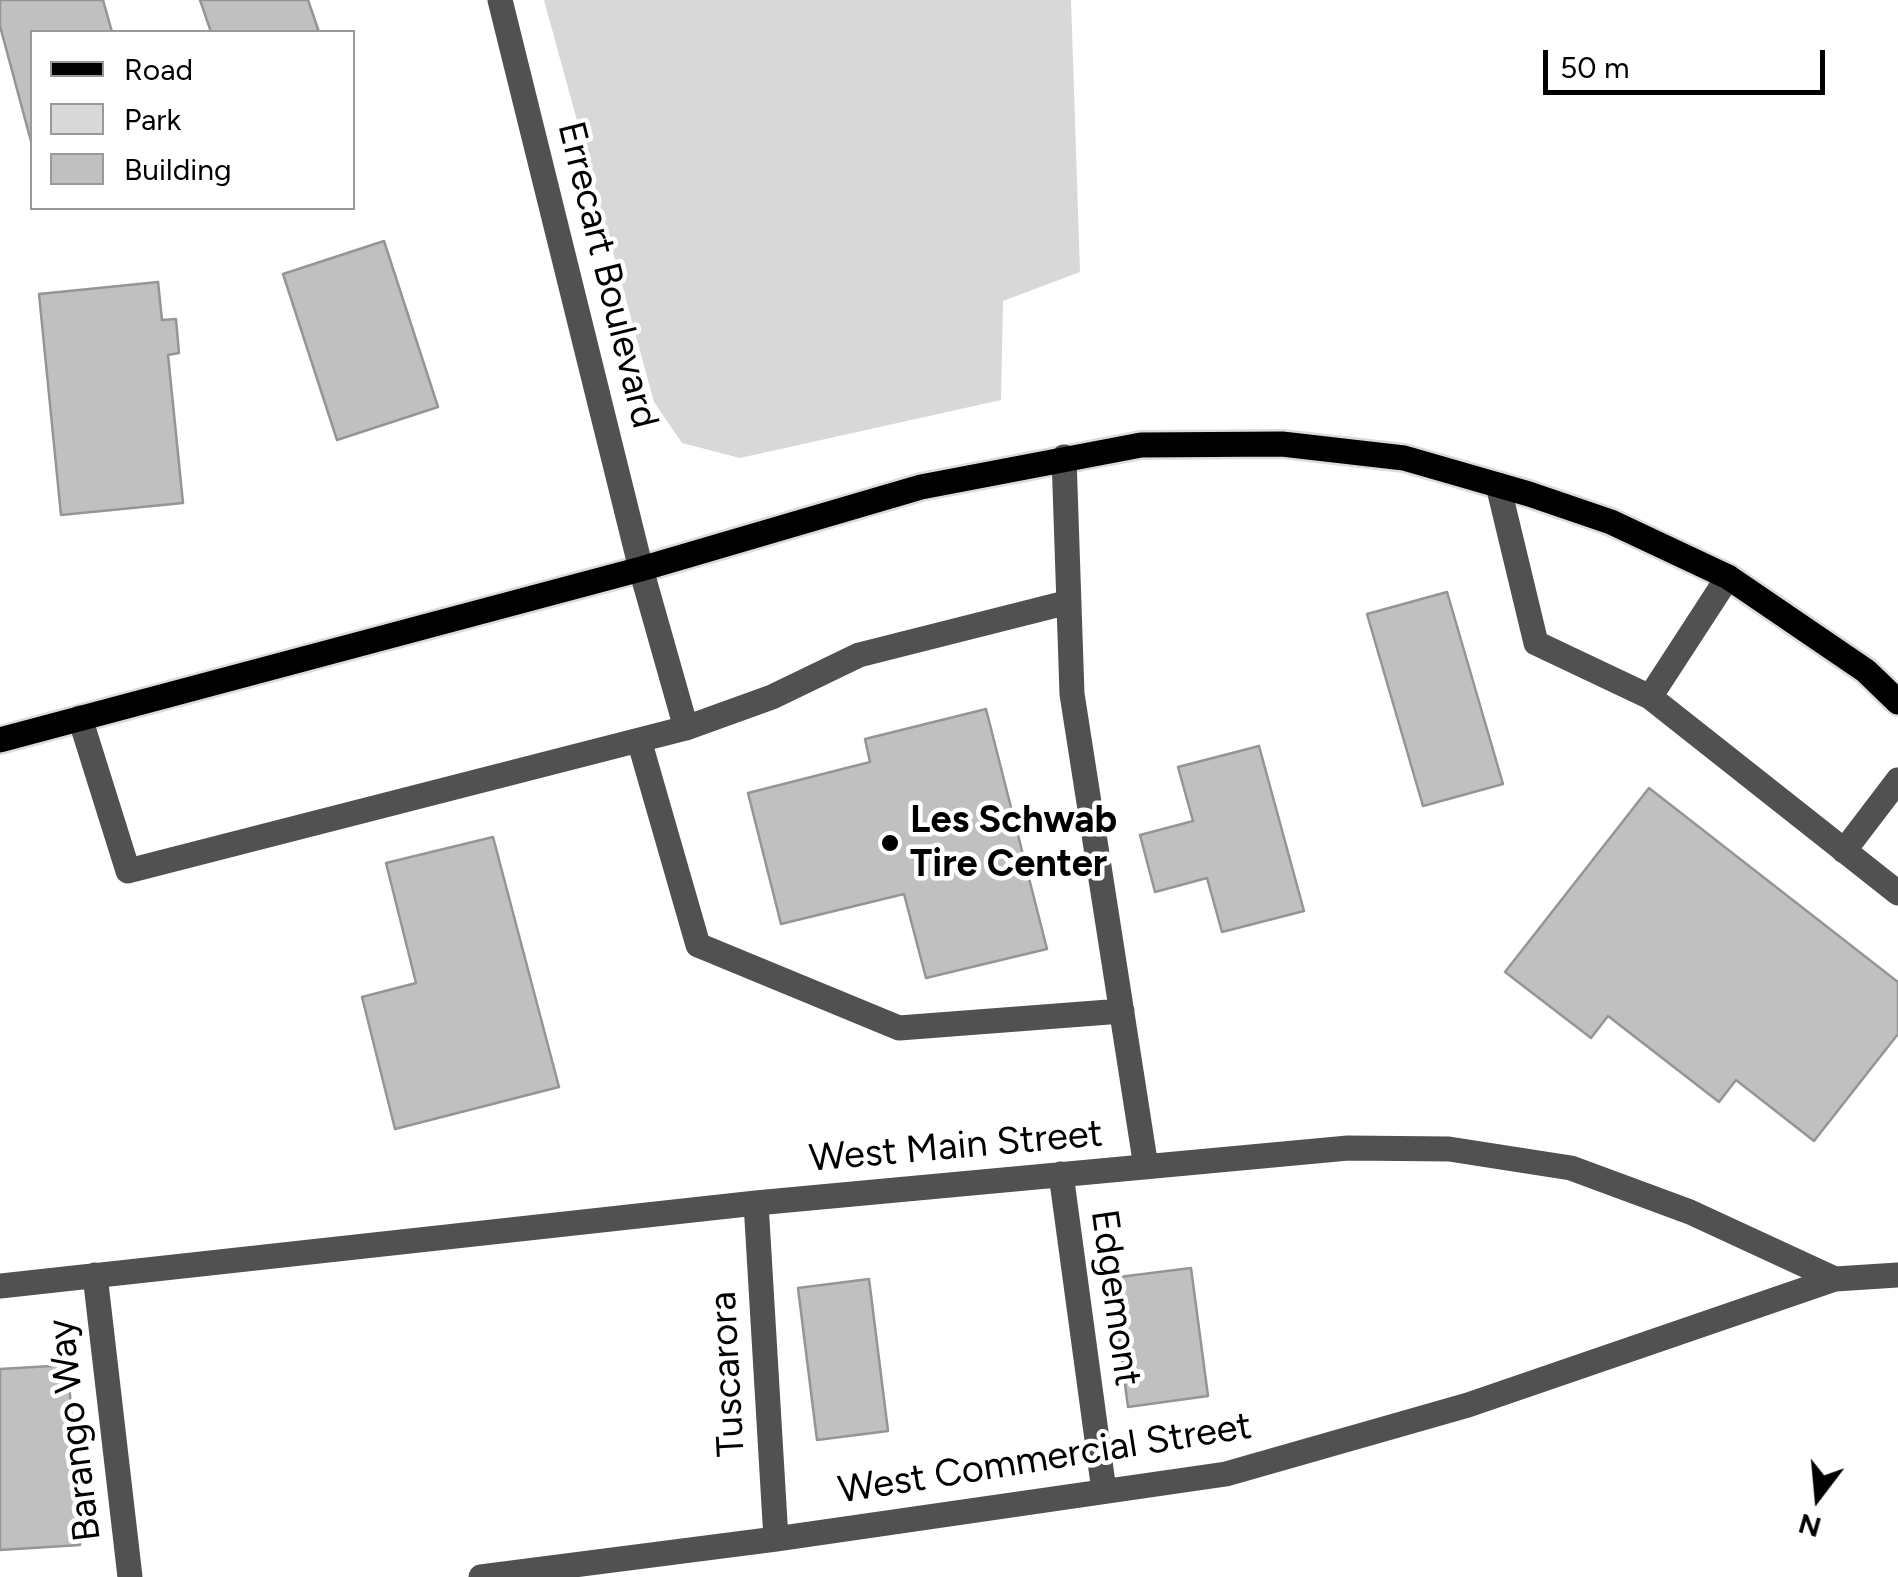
<!DOCTYPE html>
<style>
body{margin:0}
#map{position:relative;width:1898px;height:1577px;overflow:hidden;background:#fff;font-family:Figtree,sans-serif}
canvas{display:block}
.legend{position:absolute;left:30px;top:30px;width:325px;height:180px;box-sizing:border-box;background:#fff;border:2px solid #999;margin:0;padding:12px 18px;list-style:none;font-size:30px;color:#000}
.legend li{display:flex;align-items:center;gap:20px;height:50px}
.legend b{width:50px;border:2px solid #999}
.north{position:absolute;left:1768px;top:1447px;width:100px;height:100px;-webkit-text-stroke:8px #fff;paint-order:stroke;rotate:196deg;font-size:28px;font-weight:700;line-height:40px;text-align:center;color:#000}
.north::after{content:'';display:block;margin:auto;width:35px;height:45px;background:#000;clip-path:polygon(50% 0,100% 100%,50% 72%,0 100%)}
.scale{position:absolute;left:1543px;top:50px;width:282px;height:45px;box-sizing:border-box;border:5px solid #000;border-top:0;padding-left:12px;font-size:30px;line-height:35px;white-space:nowrap;color:#000;-webkit-text-stroke:8px #fff;paint-order:stroke}
</style>
<div id="map">
<canvas width="1898" height="1577"></canvas>
<ul class="legend">
<li><b style="height:12px;background:#000"></b>Road</li>
<li><b style="height:28px;background:#d8d8d8"></b>Park</li>
<li><b style="height:28px;background:#c0c0c0"></b>Building</li>
</ul>
<div class="north">N</div>
<div class="scale">50 m</div>
</div>
<script>
const ctx = document.querySelector('canvas').getContext('2d');
ctx.lineJoin = 'round';
function fill(path, color) {
  ctx.fillStyle = color;
  ctx.fill(path, 'evenodd');
}
function stroke(path, color, width, dash) {
  ctx.strokeStyle = color;
  ctx.lineWidth = width;
  ctx.lineCap = dash ? 'butt' : 'round';
  ctx.setLineDash(dash || []);
  ctx.stroke(path);
}
function label(font, color, halo, rows, align = 'center') {
  ctx.font = font + ' Figtree,sans-serif';
  ctx.lineWidth = 9;
  ctx.setLineDash([]);
  ctx.textBaseline = 'middle';
  ctx.strokeStyle = halo;
  ctx.fillStyle = color;
  for (const [text, x, y, turn = 0] of rows) {
    ctx.save();
    ctx.translate(x, y);
    ctx.rotate((+turn || 0) * Math.PI / 180);
    ctx.textAlign = isNaN(turn) ? turn : align;
    if (halo) ctx.strokeText(text, 0, 0);
    ctx.fillText(text, 0, 0);
    ctx.restore();
  }
}
fill(new Path2D(`
 M544,0H1071L1080,272L1003,301L1001,400L740,458L682,443L654,402Z`), '#d8d8d8');
const building = new Path2D(`
 M0,0H103L112,32H32V145L0,26Z
 M200,0H308L319,32H211Z
 M384,241L438,407L337,440L283,274Z
 M158,282L162,320L176,319L179,353L168,355L183,503L61,515L39,294Z
 M1447,592L1503,784L1423,806L1367,614Z
 M986,709L1047,949L926,978L904,894L781,924L748,793L870,762L865,739Z
 M1259,746L1304,911L1222,932L1207,878L1155,892L1140,835L1193,821L1178,767Z
 M1649,788L1898,982V1034L1814,1141L1736,1080L1719,1102L1608,1016L1591,1038L1505,972Z
 M493,837L559,1087L395,1129L362,997L416,983L386,863Z
 M1191,1268L1208,1396L1128,1407L1111,1278Z
 M869,1279L888,1431L817,1440L798,1288Z
 M68,1365L80,1545L0,1550V1369Z`);
fill(building, '#c0c0c0');
stroke(building, '#959595', 2.5);
const major = new Path2D(`
 M0,740L641,569L921,487L1141,445L1282,444L1404,458L1529,494L1611,522L1728,577L1866,671L1898,702`);
stroke(major, '#dbdbdb', 30);
stroke(new Path2D(`
 M500,0L641,569L686,728
 M1064,457L1072,694L1146,1167
 M1498,485L1536,643L1650,697L1898,893
 M1650,697L1728,577
 M80,718L128,871L686,728L772,697L859,655L1069,602
 M639,740L698,945L899,1028L1122,1011
 M1844,851L1898,780
 M1061,1174L1104,1491
 M756,1203L776,1539
 M95,1275L130,1577
 M0,1286L756,1203L1348,1148L1449,1149L1571,1168L1690,1212L1835,1279L1898,1275
 M481,1577L776,1539L1226,1474L1468,1405L1835,1279`), '#515151', 25);
stroke(major, '#000', 25);
for (const [x, y, r, color] of [
 [890,843,10,"#000"]
]) {
  const dot = new Path2D();
  dot.arc(x, y, r, 0, 2 * Math.PI);
  ctx.fillStyle = color;
  ctx.fill(dot);
  stroke(dot, '#fff', 4);
}
label('38px', '#000', '#fff', [
 ["Errecart Boulevard",607,275,76],
 ["West Main Street",956,1147,-5],
 ["Edgemont",1115,1298,82],
 ["Tuscarora",728,1374,-93],
 ["Barango Way",75,1430,-97],
 ["West Commercial Street",1045,1459,-9]
]);
label('bold 38px', '#000', '#fff', [
 ["Les Schwab",910,821],
 ["Tire Center",910,865]
], 'left');
</script>
